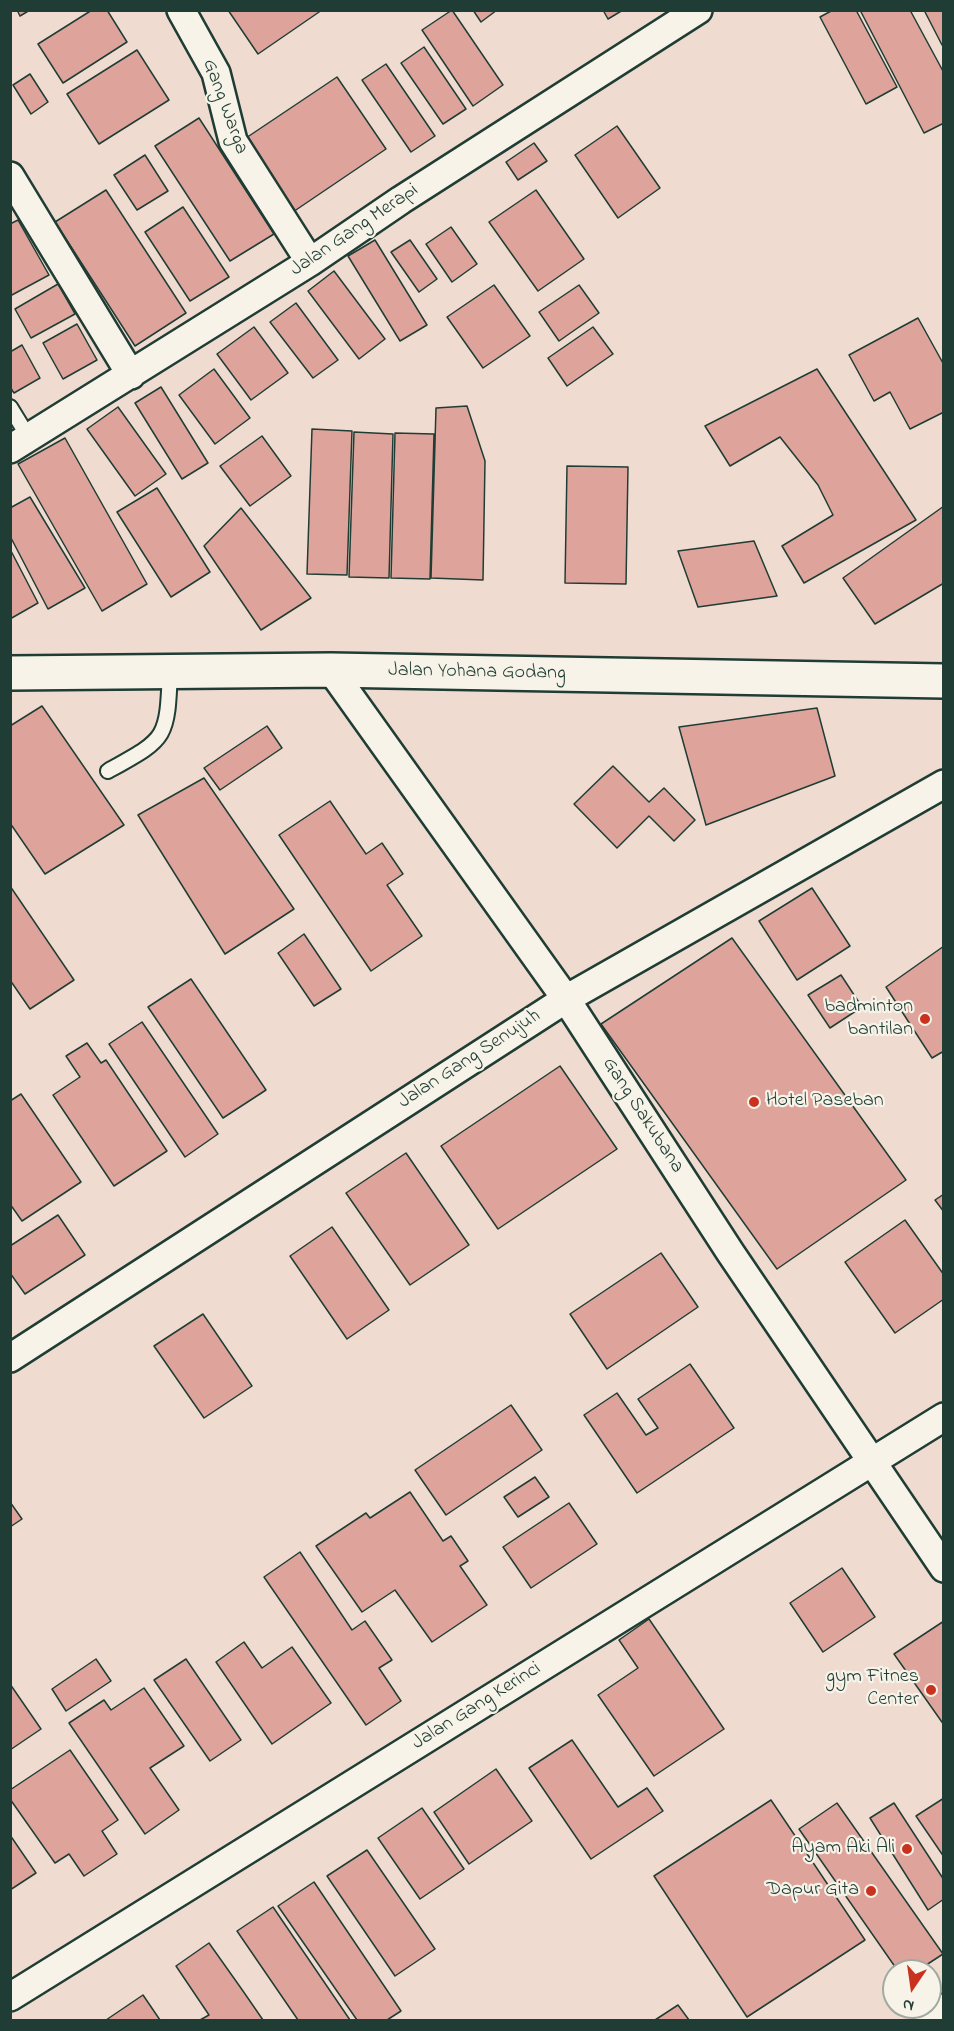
<!DOCTYPE html>
<style>
body{margin:0}
#map{position:relative;width:954px;height:2031px;overflow:hidden;background:#f0dbd1;font-family:"Indie Flower",sans-serif}
canvas{display:block}
.frame{position:absolute;inset:0;border:12px solid #1f3d34;pointer-events:none}
.north{position:absolute;left:882px;top:1959px;width:60px;height:60px;box-sizing:border-box;background:#f7f3e8;border:2px solid #a1aaa0;border-radius:50%;rotate:193deg;font-size:16px;font-weight:700;line-height:24px;text-align:center;color:#1f3d34}
.north::after{content:'';display:block;margin:auto;width:21px;height:27px;background:#c8321e;clip-path:polygon(50% 0,100% 100%,50% 72%,0 100%)}
</style>
<div id="map">
<canvas width="954" height="2031"></canvas>
<div class="frame"></div>
<div class="north">N</div>
</div>
<script>
const ctx = document.querySelector('canvas').getContext('2d');
ctx.lineJoin = 'round';
function fill(path, color) {
  ctx.fillStyle = color;
  ctx.fill(path, 'evenodd');
}
function stroke(path, color, width, dash) {
  ctx.strokeStyle = color;
  ctx.lineWidth = width;
  ctx.lineCap = dash ? 'butt' : 'round';
  ctx.setLineDash(dash || []);
  ctx.stroke(path);
}
function label(font, color, halo, rows, align = 'center') {
  ctx.font = font + ' "Indie Flower",sans-serif';
  ctx.lineWidth = 4.5;
  ctx.setLineDash([]);
  ctx.textBaseline = 'middle';
  ctx.strokeStyle = halo;
  ctx.fillStyle = color;
  for (const [text, x, y, turn = 0] of rows) {
    ctx.save();
    ctx.translate(x, y);
    ctx.rotate((+turn || 0) * Math.PI / 180);
    ctx.textAlign = isNaN(turn) ? turn : align;
    if (halo) ctx.strokeText(text, 0, 0);
    ctx.fillText(text, 0, 0);
    ctx.restore();
  }
}
const building = new Path2D(`
 M17,10H30L20,16Z
 M92,10H107L127,42L63,83L38,44Z
 M228,10H322L258,54Z
 M452,10L503,85L473,106L422,30Z
 M473,10H497L481,22Z
 M603,10H623L608,19Z
 M833,10H856L897,87L866,104L820,17Z
 M860,10H910L944,73V123L924,133Z
 M924,10H944V44L942,45Z
 M424,47L466,109L443,124L401,63Z
 M137,50L169,100L99,144L67,94Z
 M386,64L435,136L411,152L362,80Z
 M30,74L48,102L31,114L13,85Z
 M337,77L386,149L287,216L237,144Z
 M199,118L274,234L230,261L155,146Z
 M617,126L660,188L618,218L575,155Z
 M534,143L547,161L518,180L506,162Z
 M145,155L168,191L137,210L114,175Z
 M106,190L186,313L135,346L55,222Z
 M536,190L584,259L538,291L489,222Z
 M183,207L229,277L190,301L145,232Z
 M18,220L49,275L10,296V224Z
 M451,227L477,264L452,282L426,244Z
 M375,240L427,325L400,341L348,256Z
 M410,240L437,279L419,292L391,252Z
 M334,271L385,339L359,359L308,291Z
 M58,284L75,314L31,338L15,309Z
 M494,285L530,336L483,368L447,317Z
 M579,285L599,313L559,341L539,312Z
 M296,303L338,360L313,378L270,322Z
 M918,318L944,365V412L910,429L890,392L874,401L849,355Z
 M77,324L97,360L63,379L43,343Z
 M254,327L288,373L251,400L217,354Z
 M593,327L613,354L567,386L548,358Z
 M22,345L40,378L14,393L10,387V352Z
 M214,369L250,418L215,444L179,395Z
 M817,369L916,520L804,583L782,546L833,515L818,485L780,437L730,466L705,426Z
 M161,387L208,463L182,479L135,403Z
 M467,406L485,461L483,580L431,578L436,408Z
 M118,407L166,474L135,496L87,429Z
 M312,429L352,431L347,575L307,574Z
 M354,432L393,434L389,578L349,577Z
 M395,433L434,434L430,579L391,578Z
 M262,436L291,476L250,506L220,466Z
 M65,438L147,584L102,611L18,464Z
 M567,466L628,467L626,584L565,583Z
 M157,488L210,572L171,597L117,512Z
 M30,497L85,588L48,609L10,536V508Z
 M944,506V583L875,624L843,578Z
 M241,508L311,598L261,630L204,546Z
 M754,541L777,596L698,607L678,551Z
 M10,549L38,603L10,619Z
 M42,706L124,825L45,874L10,823V726Z
 M817,708L835,776L706,825L679,727Z
 M267,726L282,748L220,790L204,768Z
 M613,766L649,802L664,788L695,820L674,841L649,816L617,848L574,804Z
 M204,778L294,909L225,954L138,815Z
 M330,801L366,854L382,843L403,874L387,885L422,936L371,971L279,835Z
 M10,886L74,980L30,1009L10,980Z
 M812,888L850,946L797,980L759,921Z
 M304,934L341,989L314,1006L278,953Z
 M732,938L906,1180L777,1269L601,1024Z
 M944,946V1051L932,1058L886,987Z
 M841,975L862,1007L830,1028L808,995Z
 M191,979L266,1090L223,1118L148,1007Z
 M142,1022L218,1134L185,1157L109,1044Z
 M87,1043L101,1063L106,1060L167,1151L114,1186L53,1095L80,1077L66,1056Z
 M560,1066L617,1149L498,1229L441,1146Z
 M21,1094L81,1182L22,1221L10,1204V1101Z
 M406,1153L469,1245L410,1285L346,1193Z
 M944,1194V1212L935,1200Z
 M58,1215L85,1255L25,1294L10,1273V1246Z
 M905,1220L944,1275V1299L895,1333L845,1262Z
 M332,1227L389,1310L347,1339L290,1256Z
 M661,1253L698,1307L607,1369L570,1314Z
 M203,1314L252,1386L204,1418L154,1346Z
 M690,1364L734,1428L637,1493L584,1415L617,1393L646,1435L658,1428L638,1399Z
 M511,1405L542,1450L446,1515L415,1470Z
 M535,1477L549,1497L518,1517L504,1497Z
 M410,1492L443,1541L451,1536L468,1561L460,1566L487,1605L432,1642L395,1590L362,1612L316,1546L366,1513L370,1518Z
 M10,1502L22,1519L10,1527Z
 M569,1503L597,1544L531,1588L503,1547Z
 M300,1552L352,1630L365,1621L392,1660L379,1668L401,1701L366,1725L264,1577Z
 M842,1568L875,1617L823,1652L790,1603Z
 M649,1619L724,1729L654,1776L598,1695L638,1668L619,1640Z
 M944,1621V1725L894,1654Z
 M244,1642L262,1668L292,1647L331,1703L272,1744L216,1662Z
 M96,1659L111,1681L66,1711L52,1689Z
 M186,1659L241,1740L210,1761L154,1680Z
 M10,1684L41,1729L10,1750Z
 M144,1688L184,1746L150,1768L179,1810L145,1834L69,1723L104,1700L111,1710Z
 M572,1740L618,1807L647,1788L663,1811L591,1859L529,1768Z
 M70,1750L118,1820L102,1831L117,1854L84,1876L69,1854L55,1863L10,1799V1790Z
 M496,1769L532,1821L469,1864L434,1812Z
 M944,1798V1857L916,1816Z
 M771,1800L865,1940L747,2017L654,1876Z
 M837,1803L943,1954L917,1971H898L799,1829Z
 M894,1803L944,1880V1899L928,1910L870,1818Z
 M422,1808L464,1869L420,1899L378,1838Z
 M10,1835L36,1873L10,1890Z
 M367,1850L435,1949L395,1976L327,1876Z
 M314,1882L401,2011L387,2020H357L278,1906Z
 M273,1907L350,2020H298L237,1931Z
 M209,1943L243,1991L263,2020H200L209,2015L176,1966Z
 M143,1995L160,2020H106Z
 M678,2005L689,2020H655Z`);
fill(building, '#dea49b');
stroke(building, '#1f3d34', 1.5);
const service = new Path2D(`
 M10,407L29,438
 M108,771C167,738 167,740 170,671`);
const minor = new Path2D(`
 M181,10L216,73L233,141L310,262
 M10,176L131,375
 M10,449L310,262L401,200L698,10
 M331,670L566,999L730,1252L944,1568
 M10,1358L566,999L944,784
 M10,1997L944,1417`);
const secondary = new Path2D(`
 M10,673L331,670L944,681`);
const primary = new Path2D(`
 M931,2020L944,2011`);
stroke(service, '#1f3d34', 18);
stroke(minor, '#1f3d34', 32);
stroke(secondary, '#1f3d34', 38);
stroke(primary, '#1f3d34', 38);
stroke(service, '#f7f3e8', 14);
stroke(minor, '#f7f3e8', 27);
stroke(secondary, '#f7f3e8', 33);
stroke(primary, '#f7f3e8', 33);
for (const [x, y, r, color] of [
 [925,1019,6,"#c8321e"],
 [754,1102,6,"#c8321e"],
 [931,1690,6,"#c8321e"],
 [907,1849,6,"#c8321e"],
 [871,1891,6,"#c8321e"]
]) {
  const dot = new Path2D();
  dot.arc(x, y, r, 0, 2 * Math.PI);
  ctx.fillStyle = color;
  ctx.fill(dot);
  stroke(dot, '#f7f3e8', 2);
}
label('20px', '#1f3d34', '#f7f3e8', [
 ["Gang Warga",224,107,70],
 ["Jalan Gang Merapi",355,231,-34],
 ["Jalan Yohana Godang",477,673,1],
 ["Jalan Gang Senujuh",470,1060,-33],
 ["Gang Sakubana",642,1116,57],
 ["Jalan Gang Kerinci",477,1707,-32]
]);
label('20px', '#1f3d34', '#f7f3e8', [
 ["badminton",913,1008],
 ["bantilan",913,1031],
 ["Hotel Paseban",766,1102,"left"],
 ["gym Fitnes",919,1678],
 ["Center",919,1701],
 ["Ayam Aki Ali",895,1849],
 ["Dapur Gita",859,1891]
], 'right');
</script>
